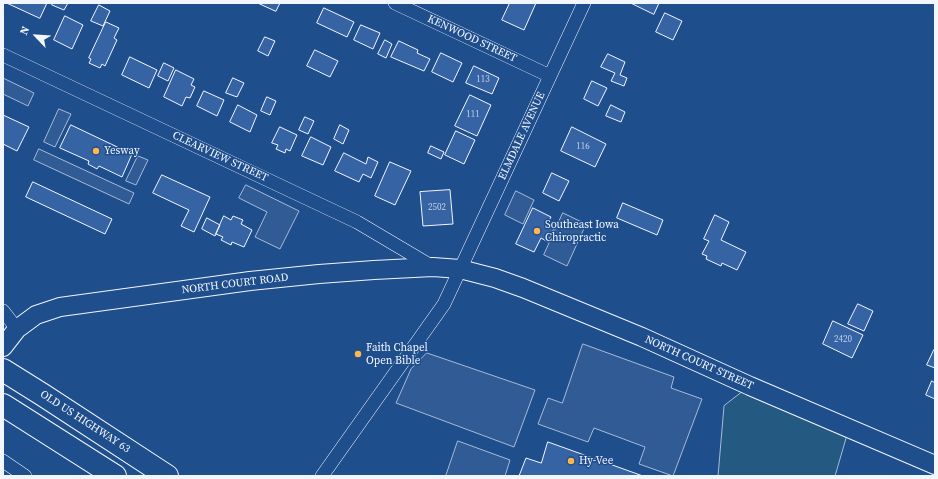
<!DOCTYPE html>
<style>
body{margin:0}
#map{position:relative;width:938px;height:479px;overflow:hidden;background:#1f4e8c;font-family:"Source Serif 4",serif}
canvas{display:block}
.frame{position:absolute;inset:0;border:4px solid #f2f6ff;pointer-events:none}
.north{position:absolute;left:16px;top:16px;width:40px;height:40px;-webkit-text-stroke:3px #1f4e8c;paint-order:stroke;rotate:295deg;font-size:11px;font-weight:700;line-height:16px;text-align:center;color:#f2f6ff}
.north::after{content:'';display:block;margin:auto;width:14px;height:18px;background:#f2f6ff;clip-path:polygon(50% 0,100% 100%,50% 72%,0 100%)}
</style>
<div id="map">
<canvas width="938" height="479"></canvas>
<div class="frame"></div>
<div class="north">N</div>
</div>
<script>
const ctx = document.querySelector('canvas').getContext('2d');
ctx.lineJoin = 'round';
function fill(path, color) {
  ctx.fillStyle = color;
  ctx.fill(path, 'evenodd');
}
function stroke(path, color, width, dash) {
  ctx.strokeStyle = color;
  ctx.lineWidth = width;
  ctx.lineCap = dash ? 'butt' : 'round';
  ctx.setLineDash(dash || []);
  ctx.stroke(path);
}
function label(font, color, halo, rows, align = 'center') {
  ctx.font = font + ' "Source Serif 4",serif';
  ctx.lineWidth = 3;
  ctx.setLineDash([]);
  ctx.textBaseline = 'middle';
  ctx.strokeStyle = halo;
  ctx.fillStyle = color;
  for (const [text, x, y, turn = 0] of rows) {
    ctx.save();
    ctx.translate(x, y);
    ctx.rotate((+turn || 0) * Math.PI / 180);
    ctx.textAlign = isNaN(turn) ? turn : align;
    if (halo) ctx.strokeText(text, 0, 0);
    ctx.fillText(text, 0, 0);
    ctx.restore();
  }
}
const green = new Path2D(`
 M750,386L849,428L835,476H718L724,406Z`);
fill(green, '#245a82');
stroke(green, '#a8bbd7', 1);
const parking = new Path2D(`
 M3,78L34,93L28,106L3,94Z
 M59,109L71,114L55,147L44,142Z
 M39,149L134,193L129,204L34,160Z
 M138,156L148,160L136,185L126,181Z
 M246,185L299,211L280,249L255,237L267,212L239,198Z
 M516,191L534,200L523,224L505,215Z
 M563,213L586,224L567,266L544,255Z
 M583,344L674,377L671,388L702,399L673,476L639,464L645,447L594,428L588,442L538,424L548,398L562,403Z
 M427,353L535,390L514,447L396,403L411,369Z
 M458,441L510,460L505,476H446Z`);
fill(parking, '#305b95');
stroke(parking, '#a8bbd7', 1);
const building = new Path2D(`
 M7,3H47L40,18Z
 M53,3H68L64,10L52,5Z
 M258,3H280L276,11Z
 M510,3H536L524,30L502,20Z
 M631,3H659L654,14Z
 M99,5L110,11L103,26L91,21Z
 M324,8L354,22L347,37L317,23Z
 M665,13L682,21L673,40L656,32Z
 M65,16L83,25L72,49L54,40Z
 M106,22L119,28L114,38L117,40L105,66L102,64L100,68L89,63L91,59L89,58Z
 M361,25L380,33L373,49L354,40Z
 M265,37L275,41L268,56L258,51Z
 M385,40L392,44L386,58L378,54Z
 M399,41L418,50L417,53L430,59L424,71L391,57Z
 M315,50L338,61L330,77L307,66Z
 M441,53L462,63L453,82L432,72Z
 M608,54L625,62L620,75L627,78L624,86L611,81L615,73L601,67Z
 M130,57L157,70L149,88L122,75Z
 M164,63L174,68L168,81L158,76Z
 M474,66L499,78L492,94L466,83Z
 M176,70L194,79L191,85L195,87L190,98L186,97L182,106L164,97Z
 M233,78L244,83L237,97L226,93Z
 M592,81L607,88L598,106L584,99Z
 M204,91L224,100L217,116L197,106Z
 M470,95L491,105L477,136L455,126Z
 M267,97L276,101L270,115L261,111Z
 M238,105L257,115L250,132L230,122Z
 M611,105L625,112L621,122L606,116Z
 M3,115L29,127L17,151L3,144Z
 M305,117L314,121L308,134L299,130Z
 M71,125L132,154L122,177L99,166L97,169L88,164L89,161L60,148Z
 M340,125L349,130L343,144L334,139Z
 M280,127L297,135L290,151L286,149L285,153L276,149L278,145L272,143Z
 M572,127L606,144L595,167L561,151Z
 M456,131L475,140L464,164L445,155Z
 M311,137L331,147L323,165L302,156Z
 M431,146L444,152L441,159L428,153Z
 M344,153L366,164L368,157L378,162L371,178L363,174L359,182L335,171Z
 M390,162L411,171L395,205L375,196Z
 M552,173L569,181L559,201L543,193Z
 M162,175L210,197L194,232L181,226L189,210L153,193Z
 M33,182L112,219L105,234L26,197Z
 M450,190L453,224L423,226L420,192Z
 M623,203L663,220L657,235L617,218Z
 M533,208L551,217L549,221L556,224L548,242L541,238L534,252L516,244Z
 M715,215L729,222L721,240L746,252L737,270L722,263L721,266L706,259L707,256L702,254L709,241L704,239Z
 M224,216L231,220L233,216L243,220L241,224L252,230L244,247L232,242L231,245L221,240L223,237L216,234Z
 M207,218L220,225L215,236L202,229Z
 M858,304L873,311L864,331L848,324Z
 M833,321L863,335L852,358L823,344Z
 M934,350L935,351V368L927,365Z
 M932,381L935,383V399L926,395Z
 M548,442L643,476H519L526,458L541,463Z`);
fill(building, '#3563a3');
stroke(building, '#f2f6ff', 1);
const street = new Path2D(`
 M395,3L550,76
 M3,55L357,222L433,267
 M3,311L17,329
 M3,461L25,476
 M322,476L444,304L584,3`);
const secondary = new Path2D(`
 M3,347L17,329L36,315L60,307L250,281L319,274L374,270L433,267L460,269L495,278L523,288L642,337L750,386L935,465`);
const highway = new Path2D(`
 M3,370L43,395L167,476
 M3,405L115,476`);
stroke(street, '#f2f6ff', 14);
stroke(secondary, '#f2f6ff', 20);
stroke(highway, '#f2f6ff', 24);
stroke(street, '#1f4e8c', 13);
stroke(secondary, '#1f4e8c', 18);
stroke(highway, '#1f4e8c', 22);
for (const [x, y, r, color] of [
 [96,151,4,"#ffb74d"],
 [537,231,4,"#ffb74d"],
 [358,354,4,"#ffb74d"],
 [571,461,4,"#ffb74d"]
]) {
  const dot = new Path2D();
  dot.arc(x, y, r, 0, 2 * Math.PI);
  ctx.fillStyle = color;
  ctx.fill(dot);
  stroke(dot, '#1f4e8c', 1.5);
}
label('9px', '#c3d1e8', null, [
 ["113",483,80],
 ["111",473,115],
 ["116",583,147],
 ["2502",437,208],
 ["2420",843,340]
]);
label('11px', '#f2f6ff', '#1f4e8c', [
 ["KENWOOD STREET",472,39,25],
 ["ELMDALE AVENUE",522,136,-65],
 ["CLEARVIEW STREET",220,157,25],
 ["NORTH COURT ROAD",235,284,-7],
 ["NORTH COURT STREET",699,363,24],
 ["OLD US HIGHWAY 63",85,422,33]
]);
label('11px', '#f2f6ff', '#1f4e8c', [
 ["Yesway",104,151],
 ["Southeast Iowa",545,225],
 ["Chiropractic",545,238],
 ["Faith Chapel",366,348],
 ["Open Bible",366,361],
 ["Hy-Vee",579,461]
], 'left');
</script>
